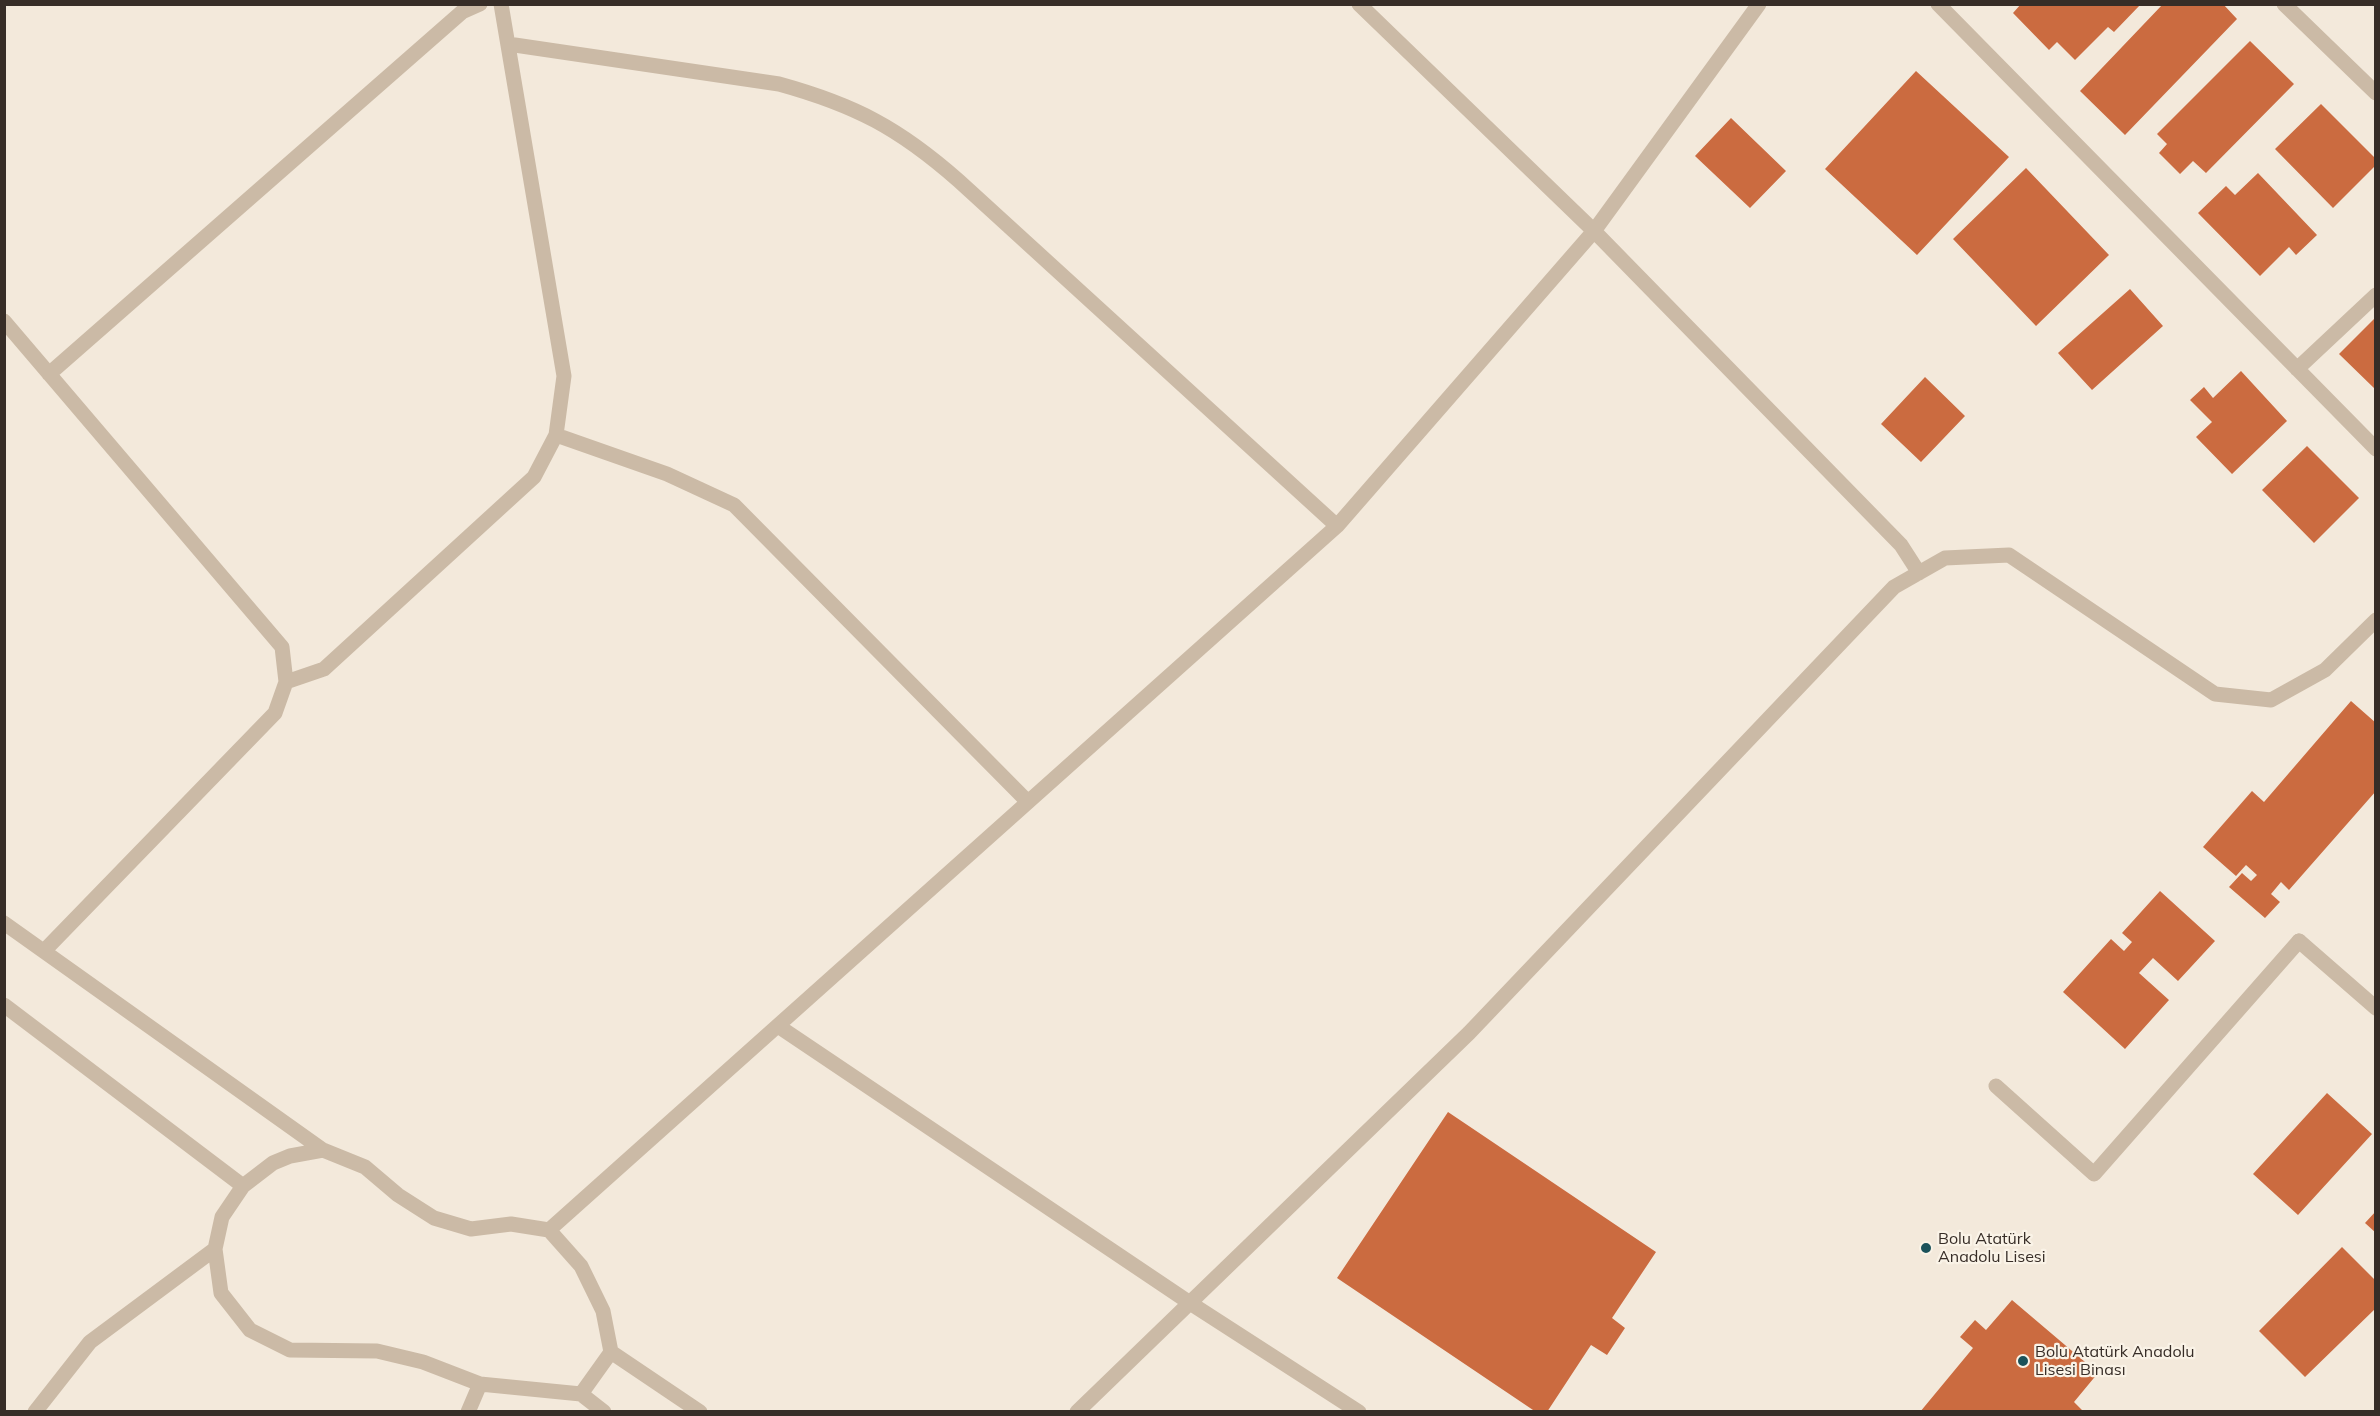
<!DOCTYPE html>
<meta charset="utf-8">
<style>
body{margin:0}
#map{position:relative;width:2380px;height:1416px;overflow:hidden;background:#f3e9db;font-family:Mulish,sans-serif}
canvas{display:block}
.frame{position:absolute;inset:0;border:6px solid #372d27;pointer-events:none}
</style>
<div id="map">
<canvas width="2380" height="1416"></canvas>
<div class="frame"></div>
</div>
<script>
const ctx = document.querySelector('canvas').getContext('2d');
ctx.lineJoin = 'round';
function fill(path, color) {
  ctx.fillStyle = color;
  ctx.fill(path, 'evenodd');
}
function stroke(path, color, width, dash) {
  ctx.strokeStyle = color;
  ctx.lineWidth = width;
  ctx.lineCap = dash ? 'butt' : 'round';
  ctx.setLineDash(dash || []);
  ctx.stroke(path);
}
function label(font, color, halo, rows, align = 'center') {
  ctx.font = font + ' Mulish,sans-serif';
  ctx.lineWidth = 4.5;
  ctx.setLineDash([]);
  ctx.textBaseline = 'middle';
  ctx.strokeStyle = halo;
  ctx.fillStyle = color;
  for (const [text, x, y, turn = 0] of rows) {
    ctx.save();
    ctx.translate(x, y);
    ctx.rotate((+turn || 0) * Math.PI / 180);
    ctx.textAlign = isNaN(turn) ? turn : align;
    if (halo) ctx.strokeText(text, 0, 0);
    ctx.fillText(text, 0, 0);
    ctx.restore();
  }
}
fill(new Path2D(`
 M2021,4H2141L2114,32L2108,27L2075,60L2057,42L2049,50L2013,13Z
 M2163,4H2223L2237,19L2125,135L2080,91Z
 M2250,41L2294,84L2206,173L2193,161L2180,174L2159,153L2167,144L2157,134Z
 M1916,71L2009,157L1917,255L1825,169Z
 M2321,104L2376,159V165L2333,208L2275,149Z
 M1731,118L1786,171L1750,208L1695,156Z
 M2026,168L2109,255L2036,326L1953,239Z
 M2258,173L2317,235L2296,255L2289,247L2260,276L2198,213L2226,186L2235,195Z
 M2130,289L2163,326L2092,390L2058,353Z
 M2376,317V390L2339,354Z
 M2241,371L2287,421L2232,474L2196,437L2212,422L2190,400L2204,387L2213,398Z
 M1925,377L1965,416L1921,462L1881,424Z
 M2307,446L2359,498L2314,543L2262,490Z
 M2351,701L2376,723V791L2289,890L2281,882L2271,894L2280,902L2265,918L2229,887L2242,873L2251,881L2257,875L2246,865L2236,876L2203,847L2252,791L2264,802Z
 M2160,891L2215,941L2178,981L2153,958L2139,973L2169,1000L2125,1049L2063,992L2111,939L2124,951L2132,942L2122,933Z
 M2327,1093L2372,1134L2298,1215L2253,1174Z
 M1448,1112L1656,1252L1612,1318L1625,1328L1607,1355L1591,1345L1547,1412H1536L1337,1278Z
 M2376,1211V1233L2365,1223Z
 M2342,1247L2376,1281V1308L2305,1377L2259,1331Z
 M2012,1300L2098,1373L2074,1402L2084,1412H1920L1973,1348L1960,1337L1975,1320L1986,1330Z`), '#cb6b40');
stroke(new Path2D(`
 M1996,1086L2094,1174L2299,941`), '#cbbaa6', 15);
stroke(new Path2D(`
 M1359,4L1594,231L1901,545L1919,573
 M1938,4L2376,449
 M2284,4L2376,93
 M508,44L779,84C855,105 899,128 959,181L1337,526
 M4,321L282,647L286,682L275,713L44,951
 M2297,369L2376,295
 M49,374L462,12L480,4
 M556,435L667,474L734,505L1028,802
 M286,682L324,669L534,477L556,435L564,376L501,4
 M4,923L323,1150
 M2299,941L2376,1008
 M4,1005L243,1186
 M778,1026L1190,1303L1359,1412
 M323,1150L365,1167L398,1195L434,1218L471,1229L511,1224L549,1230L581,1266L603,1311L611,1352L581,1394L480,1384L423,1362L377,1351L290,1350L250,1330L221,1293L215,1249L222,1217L243,1186L273,1163L290,1156Z
 M549,1230L1337,526L1594,231L1759,4
 M611,1352L700,1412
 M581,1394L604,1412
 M35,1412L90,1342L215,1249
 M468,1412L480,1384
 M1077,1412L1469,1033L1894,587L1945,558L2009,555L2215,694L2271,700L2325,670L2376,620`), '#cbbaa6', 15);
for (const [x, y, r, color] of [
 [1926,1248,6,"#1b525a"],
 [2023,1361,6,"#1b525a"]
]) {
  const dot = new Path2D();
  dot.arc(x, y, r, 0, 2 * Math.PI);
  ctx.fillStyle = color;
  ctx.fill(dot);
  stroke(dot, '#faf3e7', 2);
}
label('16px', '#372d27', '#faf3e7', [
 ["Bolu Atatürk",1938,1239],
 ["Anadolu Lisesi",1938,1257],
 ["Bolu Atatürk Anadolu",2035,1352],
 ["Lisesi Binası",2035,1370]
], 'left');
</script>
